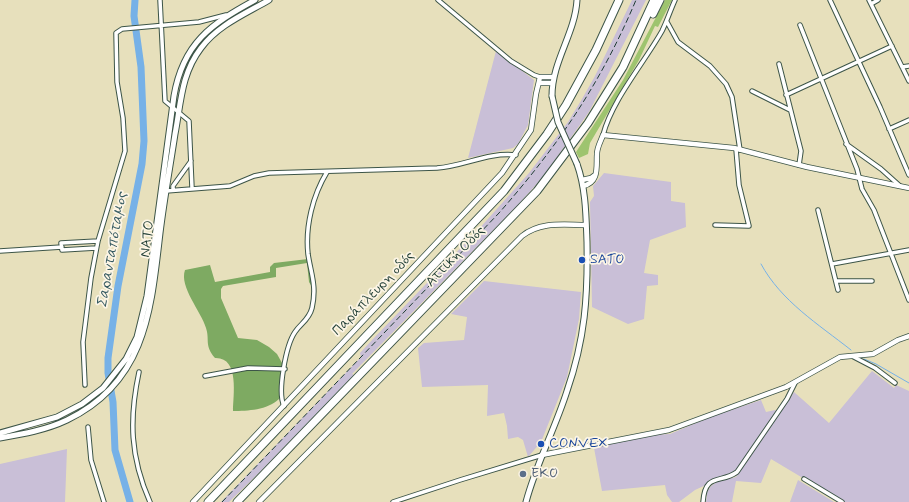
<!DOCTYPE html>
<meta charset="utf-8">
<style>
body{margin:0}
canvas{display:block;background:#e7e0bc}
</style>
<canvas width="909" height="502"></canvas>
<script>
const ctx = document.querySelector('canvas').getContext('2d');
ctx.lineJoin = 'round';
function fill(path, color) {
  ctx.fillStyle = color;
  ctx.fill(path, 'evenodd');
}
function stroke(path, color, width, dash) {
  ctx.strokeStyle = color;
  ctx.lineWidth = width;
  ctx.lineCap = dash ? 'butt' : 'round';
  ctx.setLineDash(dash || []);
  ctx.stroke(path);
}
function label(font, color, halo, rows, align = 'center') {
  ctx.font = font + ' Mynerve,sans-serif';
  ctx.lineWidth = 3.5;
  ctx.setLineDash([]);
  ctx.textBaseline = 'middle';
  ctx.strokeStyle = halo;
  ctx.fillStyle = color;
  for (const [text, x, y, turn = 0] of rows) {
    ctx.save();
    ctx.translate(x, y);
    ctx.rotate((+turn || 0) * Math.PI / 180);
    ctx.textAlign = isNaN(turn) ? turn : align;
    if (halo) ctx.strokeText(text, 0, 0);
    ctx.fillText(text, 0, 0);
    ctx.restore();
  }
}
fill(new Path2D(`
 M632,0H646L589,112L543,177L518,205L352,374L354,375L259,473L229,502H221L361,357L360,353L373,339L478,230L529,173L568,122L582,99L595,76Z
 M496,51L534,80L528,125L518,144L513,148L468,158Z
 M604,173L671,182V201L685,203L686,227L650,240L644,273L658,275V285L647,286L644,319L628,324L592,307L590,202L594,196L593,186Z
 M484,281L581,292L579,319L567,377L541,442L528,457L523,440L518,437L508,439L507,426L504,413L487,416L488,385L422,387L418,348L424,343L464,340L467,317L451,314Z
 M872,371L894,388L896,385L909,391V502H843L771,459L761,483L736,481L732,502H706L707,492L711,486L718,481L736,477L794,392L829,423Z
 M761,400L766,412L775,410L778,413L736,476L719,479L695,490L679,502H672L667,495L665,485L602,491L594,448L651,435L670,434L710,417Z
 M67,449L65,502H0V464Z
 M798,480L834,502H790Z`), '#c9bfd7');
fill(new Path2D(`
 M665,0H672L658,27L655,26L639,60L590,143L588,154L579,158L576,152L623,80Z`), '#9ec46f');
fill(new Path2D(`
 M308,259L312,287L309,282L307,263L276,268V277L223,286L221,289V298L238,338L257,340L269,347L277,354L282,363L279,399C267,410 248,411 233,411C233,396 240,357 215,358C204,345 210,340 206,328C201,311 179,287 185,270L210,265L215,282L270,272V267L274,263Z`), '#7eaa62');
stroke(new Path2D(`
 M761,264C781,301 818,324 851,350
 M864,359L876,364L909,383`), '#76b1e7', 1);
stroke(new Path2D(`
 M130,502L115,450L113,402L108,373V358L118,286L142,164L144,141L141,67L134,16L135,0`), '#76b1e7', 7);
const minor = new Path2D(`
 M160,0L165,101L189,121L192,188
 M438,0L511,61L534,75L540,77
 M830,0L880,107L909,175
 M869,0L909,81
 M871,4L878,0
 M667,22L678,42L710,66L726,84L732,97L740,150
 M800,25L857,169L862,189L874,210L909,300
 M779,64L801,151L799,165
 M902,67L909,66
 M752,91L790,110
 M786,95L892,46
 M889,129L909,120
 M603,135C612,100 644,63 662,31C667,21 670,11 675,0
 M846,144L881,169L900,186
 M173,190V186L191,161
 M166,191L230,186L254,176L269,173L437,168C465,166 487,152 516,155
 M818,210L838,290
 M715,225L749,226L739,185L736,149
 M96,248L62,250L61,243L98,241
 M0,251L62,247
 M832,264L909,250
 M836,281H872
 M852,356L875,368L895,383
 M139,372C129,419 130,457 150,502
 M205,376L248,368L285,369
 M85,385L83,342L91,278L98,241L125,151L123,118L117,82L116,33L122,29L199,22L226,15
 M284,406C277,392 286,345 295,332C301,323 309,320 312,308C317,286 311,274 308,254C305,226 313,195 327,172
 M88,427L91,460L104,502
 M804,479L842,502
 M393,502L460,480L542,455
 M703,502C705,472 721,484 737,472L787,399L795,383`);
const tertiary = new Path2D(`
 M539,83H552
 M582,180L591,178L595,175
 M583,186C600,182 596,166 597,154C597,147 601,141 603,135L734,148L807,167L909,188
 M542,455L669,430L786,387L840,357L873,354L898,340L909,336
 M193,502L502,173L531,130L536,94L540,77H553
 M259,502L522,236C541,221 564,225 586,225`);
const secondary = new Path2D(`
 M552,96C552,61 575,34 577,0
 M0,433L57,417L82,404L103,388L126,359L137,337L147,296L174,96C183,43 211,24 255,0
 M0,438C23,434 46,430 67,420C146,382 151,310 160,233C164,200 170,167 175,134C181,103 181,74 201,48C218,25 245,14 269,0
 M526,502C536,464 555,429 567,391C585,339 588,297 587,242C586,216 586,189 577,164`);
const motorway = new Path2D(`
 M653,14L660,0
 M208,502L504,191L547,134L566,105L596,50L619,0
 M237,502L537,191L588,123L623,67L654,0`);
stroke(minor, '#3d5548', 5.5);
stroke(tertiary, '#3d5548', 6);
stroke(secondary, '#3d5548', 7);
stroke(motorway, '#3d5548', 9);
stroke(minor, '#fff', 3.5);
stroke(tertiary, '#fff', 4.5);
stroke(secondary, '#fff', 5);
stroke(motorway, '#fff', 7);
stroke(new Path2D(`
 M222,502L499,213C558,146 601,83 636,0`), '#1f3d34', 1, [6, 3]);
const secondaryBridge = new Path2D(`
 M552,96L558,122L577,164`);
stroke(secondaryBridge, '#3d5548', 7, []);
stroke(secondaryBridge, '#fff', 5);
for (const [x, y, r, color] of [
 [582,260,4,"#1a4fb4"],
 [541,444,4,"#1a4fb4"],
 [523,474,4,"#5c6f8a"]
]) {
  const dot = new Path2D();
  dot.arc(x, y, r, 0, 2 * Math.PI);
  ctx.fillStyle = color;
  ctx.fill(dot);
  stroke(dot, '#fcf5e5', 1.5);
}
label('14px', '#1f3d34', '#fcf5e5', [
 ["ΝΑΤΟ",148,239,-83],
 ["Αττική Οδός",456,257,-46],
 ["Παράπλευρη οδός",374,294,-46]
]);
label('14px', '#164399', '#fcf5e5', [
 ["SATO",590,260],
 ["CONVEX",549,444]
], 'left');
label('14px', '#4e5e75', '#fcf5e5', [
 ["EKO",531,474]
], 'left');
label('italic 15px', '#355a61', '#fcf5e5', [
 ["Σαρανταπόταμος",113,250,-80]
]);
</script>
